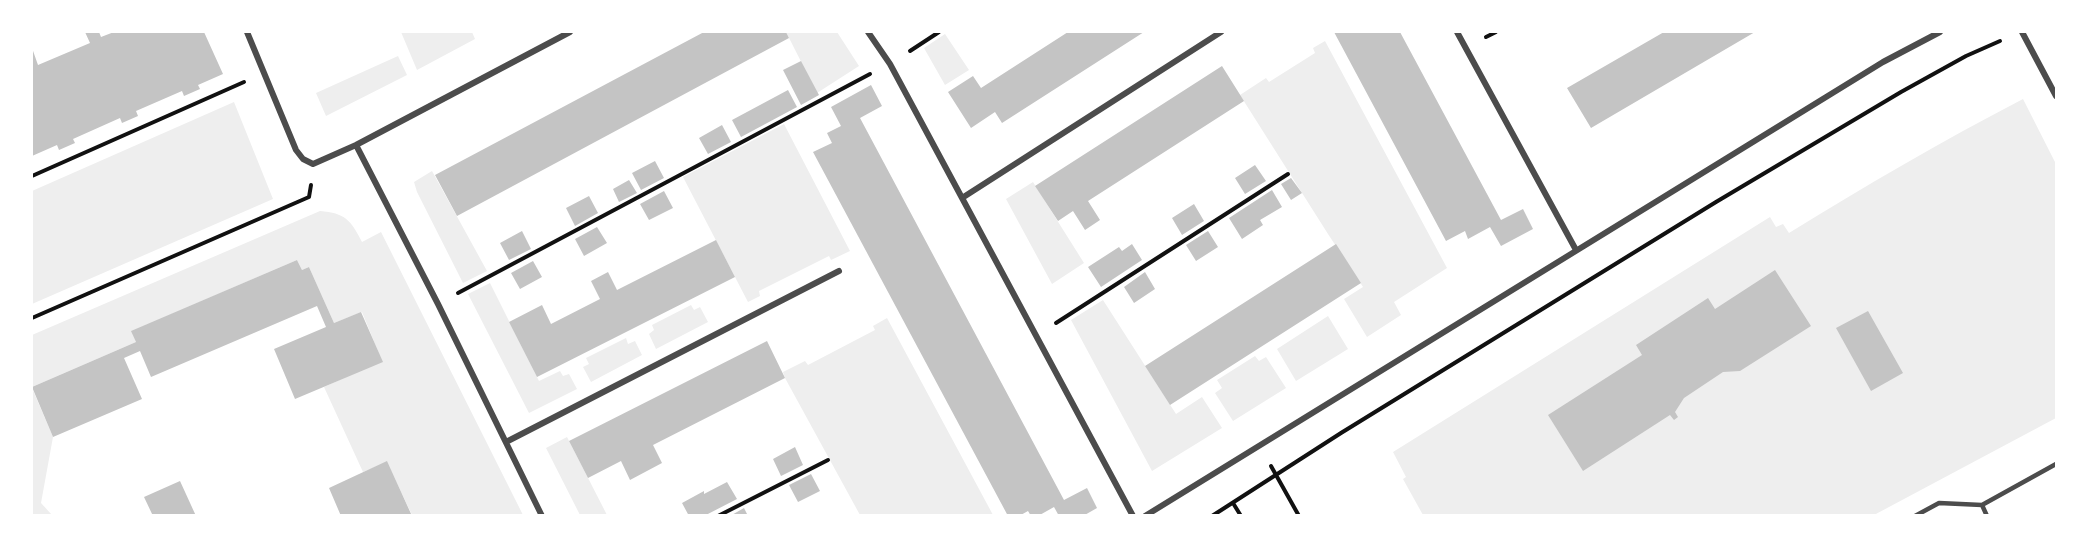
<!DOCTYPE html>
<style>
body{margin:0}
#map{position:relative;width:2088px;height:547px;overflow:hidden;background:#fff;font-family:"IBM Plex Serif",serif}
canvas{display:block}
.frame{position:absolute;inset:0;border:33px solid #fff;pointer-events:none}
</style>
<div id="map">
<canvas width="2088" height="547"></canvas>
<div class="frame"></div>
</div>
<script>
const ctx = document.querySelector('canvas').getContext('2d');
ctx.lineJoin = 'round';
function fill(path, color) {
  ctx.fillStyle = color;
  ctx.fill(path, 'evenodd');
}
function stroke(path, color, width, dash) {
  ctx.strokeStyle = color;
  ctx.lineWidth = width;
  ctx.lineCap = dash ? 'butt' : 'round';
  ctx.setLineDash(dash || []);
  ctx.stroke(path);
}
fill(new Path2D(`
 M401,32H472L475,39L417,70Z
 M786,32H837L859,66L817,93Z
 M945,34L969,70L945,85L924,48Z
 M1325,41L1447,268L1394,302L1401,315L1367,337L1344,299L1363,287L1328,234L1240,95L1266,78L1269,82L1315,53L1313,48Z
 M398,56L407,75L326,116L316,93Z
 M2023,99L2056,164V418L1874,515H1423L1403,479L1406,477L1393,452L1770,217L1776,227L1783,224L1789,233C1865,186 1942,141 2023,99Z
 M234,102L273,199L32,304V191Z
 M784,124L850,251L831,260L829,256L759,291L760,296L748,302L683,177Z
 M432,171L487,271L463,283L417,192L414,182Z
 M1033,182L1084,263L1052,284L1006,199Z
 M320,211C345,213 351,220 362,242L381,232L523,515H412L387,462L363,472L324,387L382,361L362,312L334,323L309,267L302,270L297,260L132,331L136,342L32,387V335Z
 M490,283L539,381L560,371L563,376L569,374L577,389L529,413L468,294Z
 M1103,300L1176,414L1202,397L1222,428L1152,471L1071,320Z
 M691,305L694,310L700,307L708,322L656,349L649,334L654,330L652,325Z
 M1328,316L1348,349L1296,381L1277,349Z
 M887,318L993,515H860L785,378L783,372L805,361L808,365L875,330L873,326Z
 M626,338L628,344L635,341L642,355L591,382L583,367L589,364L586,358Z
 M1255,356L1259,361L1266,357L1286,388L1233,421L1215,393L1222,388L1217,380Z
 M32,388L53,437L41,503L52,515H32Z
 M567,437L607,515H580L546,448Z`), '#eee');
fill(new Path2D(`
 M85,32H99L101,37L114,32H204L223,74L198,85L200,89L184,96L182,91L136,111L138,116L122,123L120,118L73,139L75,143L59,150L57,145L32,156V48L38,65L90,43Z
 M704,32H786L789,38L457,216L435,175Z
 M1068,32H1144L1002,123L995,112L971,128L948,92L973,76L981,88Z
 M1334,32H1400L1501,220L1523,209L1533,229L1501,246L1490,227L1468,239L1465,231L1446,241Z
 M1664,32H1755L1591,128L1567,88Z
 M801,61L819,95L801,105L783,70Z
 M1222,66L1244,101L1088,201L1100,220L1085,230L1073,211L1058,221L1035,186Z
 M871,85L882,106L860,118L1064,500L1087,488L1097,508L1083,516H1059L1054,507L1038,516H1031L1028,511L1019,516H1008L813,152L832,143L827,133L841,126L831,107Z
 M788,90L797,107L741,137L732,120Z
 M722,125L731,142L708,154L699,138Z
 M655,161L664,178L641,190L632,173Z
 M1255,165L1266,181L1245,194L1235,178Z
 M1291,178L1302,193L1291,200L1281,184Z
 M629,180L637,193L619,202L613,189Z
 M1272,190L1282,207L1260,220L1263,225L1242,239L1229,218Z
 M664,191L673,208L649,220L640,204Z
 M589,196L598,213L575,226L566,208Z
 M1194,204L1204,221L1182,235L1172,218Z
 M597,227L607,243L584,256L575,239Z
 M522,231L531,249L509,260L500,243Z
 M1208,231L1218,247L1196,261L1186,245Z
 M716,240L735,277L537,377L509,322L542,305L551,324L600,299L591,281L608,272L617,290Z
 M1132,244L1142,260L1101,287L1088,267L1119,247L1122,251Z
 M1336,244L1361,283L1170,405L1145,366Z
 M297,260L302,270L309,267L334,323L361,312L383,362L295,399L274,349L326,327L317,306L151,377L140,351L124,358L142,399L53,437L32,387L136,342L131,331Z
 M533,261L542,277L520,289L511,273Z
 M1775,270L1811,326L1740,371L1723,372L1684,398L1675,412L1678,417L1674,420L1670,415L1583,471L1548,415L1642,355L1636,345L1708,298L1715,309Z
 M1145,272L1155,289L1134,303L1124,287Z
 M1868,311L1903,373L1871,391L1836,328Z
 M767,341L785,378L653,445L662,463L630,480L621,461L588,478L569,441Z
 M795,447L803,465L781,476L773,459Z
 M387,461L412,516H341L329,488Z
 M811,474L820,491L798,502L789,485Z
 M180,481L196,516H153L144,497Z
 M727,482L737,499L704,516H689L682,503L704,491V494Z
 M744,508L748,516H730Z`), '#c4c4c4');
stroke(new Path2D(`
 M1486,37L1496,32
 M910,51L939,32
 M32,176L244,82
 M458,293L870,74
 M32,318L309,197L311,185
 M1056,323L1288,174
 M1271,466L1299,516
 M1233,503L1241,516
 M718,516L828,460
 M1212,516L1341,433L1716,202L1901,92L1966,56L2000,41`), '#111', 4);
stroke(new Path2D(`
 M1915,516L1939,503L1982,505
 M1987,516L1982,505L2056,464`), '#4c4c4c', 4.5);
stroke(new Path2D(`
 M247,32L296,150L303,159L313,164L356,145L570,32
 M868,32L890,64L1133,516
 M1457,32L1576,250
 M2022,32L2056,96
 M356,145L438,304L542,516
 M962,198L1221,32
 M506,442L839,271
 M1145,516L1883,62L1940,32`), '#4c4c4c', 6);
</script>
